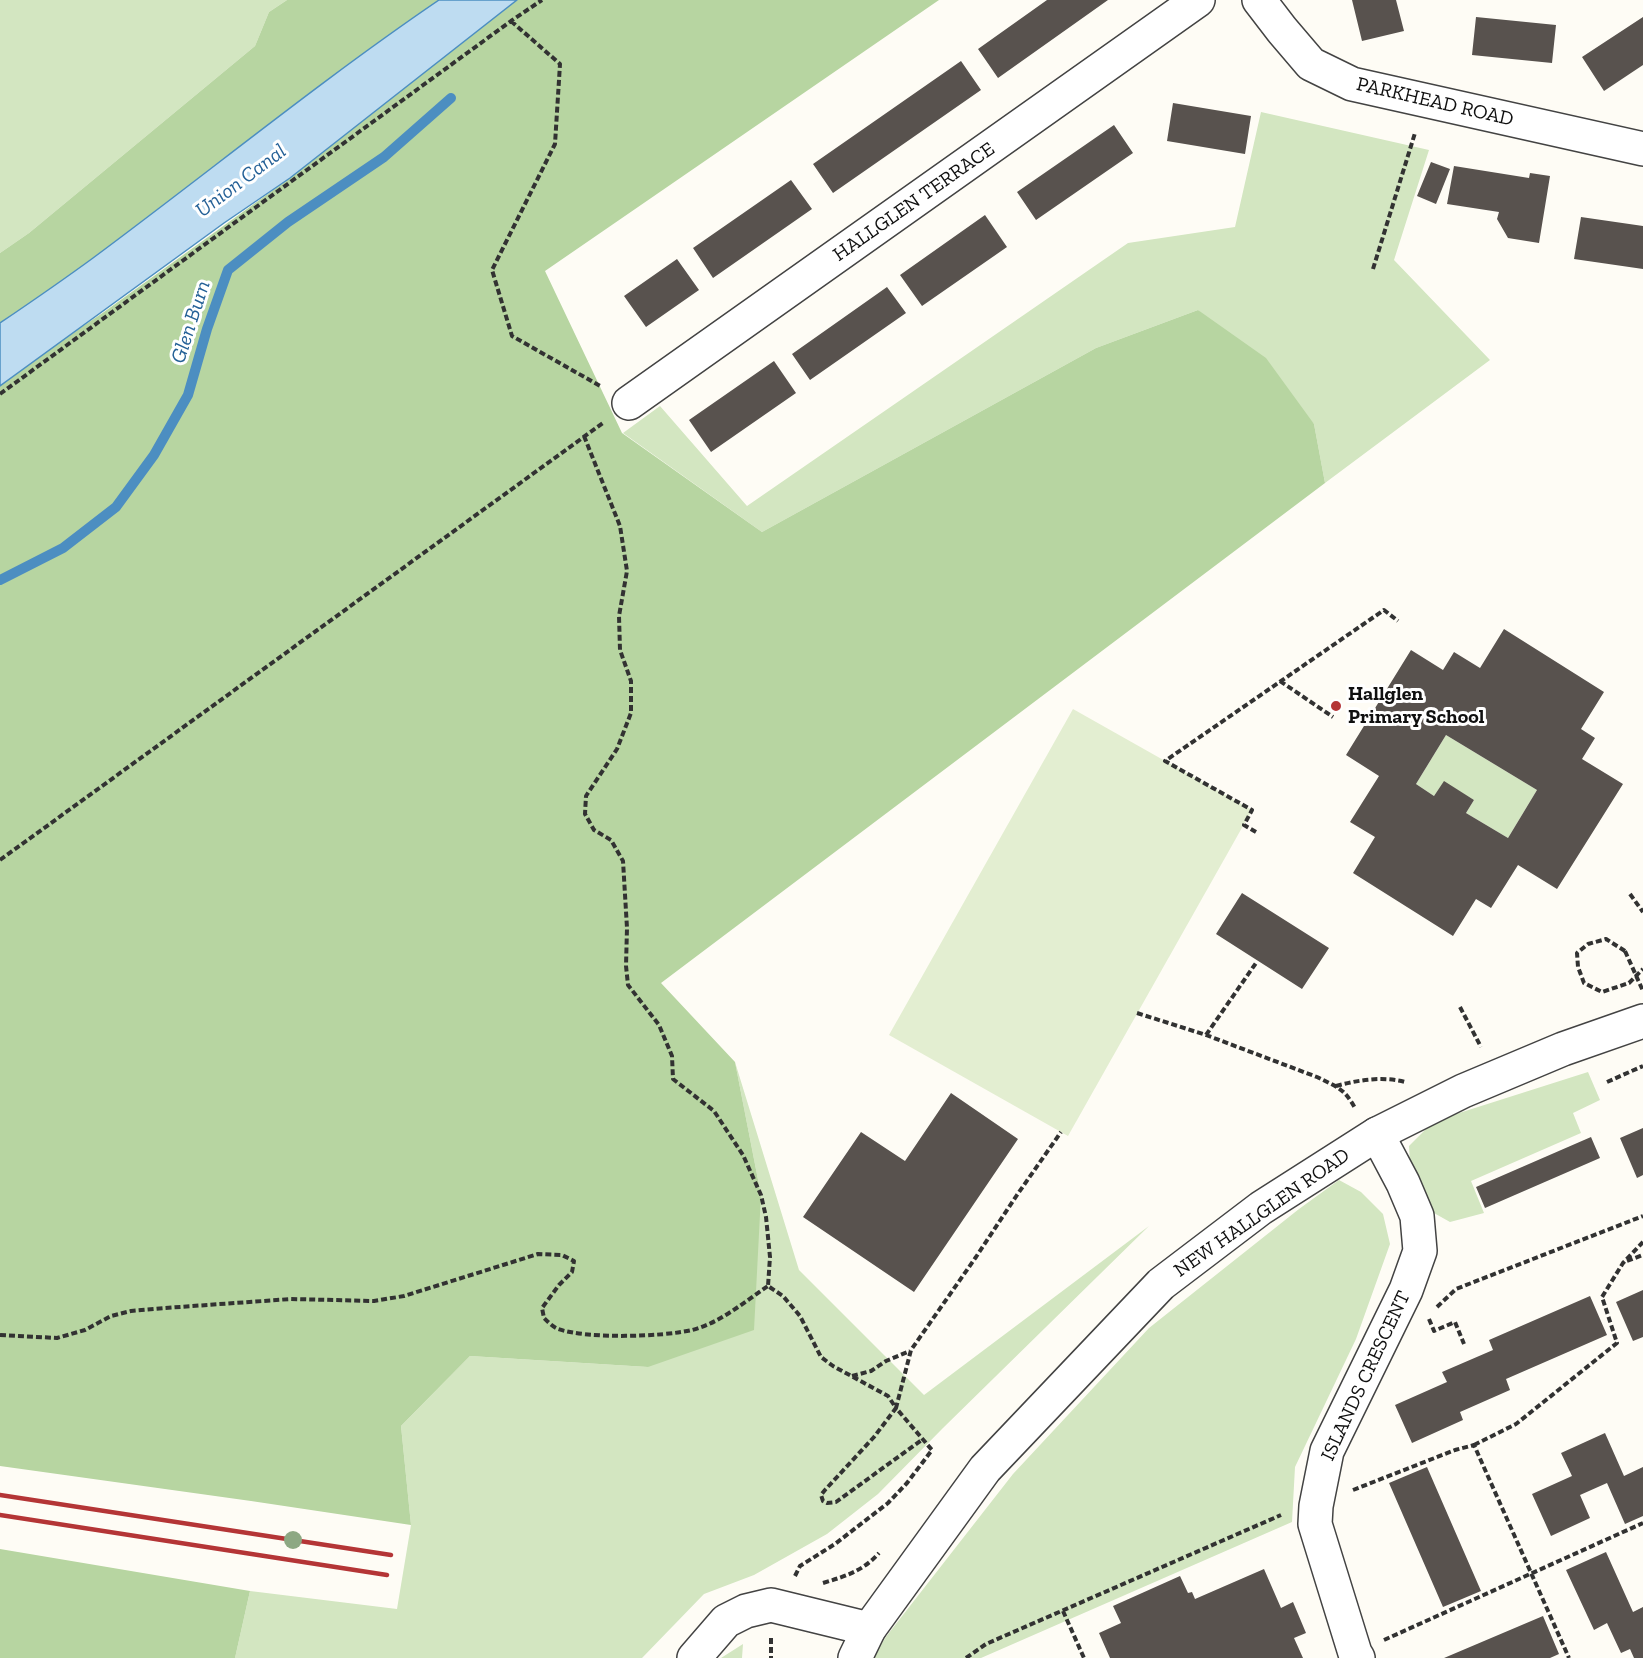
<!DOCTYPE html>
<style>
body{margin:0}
canvas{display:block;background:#fefcf5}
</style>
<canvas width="1643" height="1658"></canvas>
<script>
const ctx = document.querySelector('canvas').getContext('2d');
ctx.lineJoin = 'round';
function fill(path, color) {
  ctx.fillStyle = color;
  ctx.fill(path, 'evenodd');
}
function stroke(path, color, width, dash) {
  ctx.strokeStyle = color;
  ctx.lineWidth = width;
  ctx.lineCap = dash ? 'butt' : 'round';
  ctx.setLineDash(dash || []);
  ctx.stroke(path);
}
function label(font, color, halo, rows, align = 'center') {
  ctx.font = font + ' "Zilla Slab",serif';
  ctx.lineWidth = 6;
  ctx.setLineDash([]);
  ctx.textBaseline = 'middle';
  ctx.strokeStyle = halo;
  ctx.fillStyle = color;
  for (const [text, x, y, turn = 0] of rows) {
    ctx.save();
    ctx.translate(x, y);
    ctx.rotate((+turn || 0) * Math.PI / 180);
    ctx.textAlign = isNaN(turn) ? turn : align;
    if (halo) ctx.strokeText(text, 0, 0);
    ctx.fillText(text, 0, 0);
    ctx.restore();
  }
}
fill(new Path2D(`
 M0,0H287L269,12L255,46L29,233L0,253Z
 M1261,112L1429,150L1394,260L1490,360L1325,483L1314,424L1198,310L1096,348L762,532L623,433L660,406L747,506L1128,243L1235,227Z
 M1446,735L1537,790L1508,838L1466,813L1474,800L1444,782L1434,796L1416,784Z
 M735,1062L799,1270L924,1395L1149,1226L943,1428L878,1494L827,1534L754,1575L704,1594L642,1658H235L250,1591L397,1609L411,1525L401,1426L470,1356L648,1367L761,1195Z
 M1588,1072L1600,1100L1573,1113L1581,1133L1471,1181L1484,1213L1450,1222L1425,1208L1411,1184L1409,1146L1434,1121Z
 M1339,1180L1361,1192L1383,1214L1390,1244L1356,1339L1295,1467L1292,1522L981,1658H873L885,1638L1013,1474L1149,1328L1299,1209Z
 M743,1644L742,1658H721Z`), '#d3e6c1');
fill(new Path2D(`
 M287,0H439C320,81 209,172 93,258C63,280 31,302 0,323V253L29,233L255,46L269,12Z
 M517,0H939L545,271L622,433L762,532L1096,348L1198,310L1266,358L1314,424L1325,483L661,983L735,1062L761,1195L754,1330L648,1367L470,1356L401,1426L411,1525L251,1501L0,1466V382L104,312L290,178Z
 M0,1549L250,1591L235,1658H0Z`), '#b7d5a1');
fill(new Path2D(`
 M1073,709L1252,810L1068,1136L889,1035Z`), '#e3eed1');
const water = new Path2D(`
 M439,0H517L290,178L224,223L0,386V323C31,302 63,280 93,258C209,172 320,81 439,0Z`);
fill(water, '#bedcf1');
stroke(water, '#4c8ec1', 1.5);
stroke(new Path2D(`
 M0,580L63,548L116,507L154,455L188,395L207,329L228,270L288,222L384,157L451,98`), '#4c8ec1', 10);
fill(new Path2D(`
 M1047,0H1108L998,78L978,49Z
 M1352,0H1396L1404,31L1362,41Z
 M1476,17L1556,25L1552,63L1472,55Z
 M1643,17V65L1604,91L1582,57Z
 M961,61L981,90L833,193L813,164Z
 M1173,103L1251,116L1245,154L1167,141Z
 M1114,125L1133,153L1036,220L1017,192Z
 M1431,162L1450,169L1436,204L1417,196Z
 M1454,166L1529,178L1530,173L1550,176L1539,243L1508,238L1497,219L1499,212L1447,204Z
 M791,180L812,209L713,278L693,248Z
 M985,215L1007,247L922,306L900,275Z
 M1581,217L1643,226V269L1574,259Z
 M677,259L699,290L646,327L624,296Z
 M887,287L906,313L810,380L792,354Z
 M774,361L796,393L711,452L689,420Z
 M1504,629L1604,692L1581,729L1595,738L1582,759L1623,784L1557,889L1518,865L1491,908L1476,899L1453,936L1353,873L1375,837L1350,822L1379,776L1346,755L1411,650L1443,670L1454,652L1480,668ZM1446,735L1537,790L1508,838L1466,813L1474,800L1444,781L1434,796L1416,784Z
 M1242,893L1329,948L1302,989L1216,934Z
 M951,1093L1018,1139L914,1292L803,1217L861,1132L905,1161Z
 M1643,1128V1175L1637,1178L1620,1138Z
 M1591,1137L1600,1158L1485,1208L1476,1187Z
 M1643,1290V1337L1633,1341L1616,1302Z
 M1590,1296L1607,1335L1506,1379L1510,1390L1460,1412L1463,1420L1412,1443L1395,1405L1447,1382L1442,1372L1493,1350L1489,1340Z
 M1605,1433L1624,1476L1643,1467V1516L1625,1524L1607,1483L1580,1495L1590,1518L1551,1536L1532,1494L1572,1476L1561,1453Z
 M1427,1467L1481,1591L1443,1607L1389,1483Z
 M1606,1552L1633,1612L1643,1607V1658H1634L1630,1649L1621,1653L1607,1623L1594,1630L1566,1570Z
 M1264,1569L1281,1608L1293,1602L1306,1633L1294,1638L1303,1658H1110L1099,1633L1121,1623L1113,1606L1180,1576L1188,1593L1192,1592L1195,1599Z
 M1543,1616L1559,1654L1550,1658H1444Z`), '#58524e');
const minor = new Path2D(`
 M1259,0L1282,30L1311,64L1352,84L1643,149
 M629,403L1198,0
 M694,1658L726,1621L746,1611L771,1605L869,1629
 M1358,1658L1355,1653L1315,1524L1316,1506L1327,1451L1406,1290L1420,1251L1417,1216L1403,1183L1377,1134`);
const tertiary = new Path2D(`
 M855,1658L869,1629L985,1469L1161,1284L1261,1208L1377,1134L1463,1091L1563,1049L1643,1021`);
stroke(minor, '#434343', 36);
stroke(tertiary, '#434343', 36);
stroke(new Path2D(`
 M511,21L560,64L555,144L492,270L512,336L602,387
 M1373,269L1415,133
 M0,394L511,21L542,0
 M584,436L620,526L627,571L619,616L620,650L631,681V713L617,749L586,796L585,814L594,830L611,840L623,861L627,928L626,966L628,985L659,1025L672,1056L673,1079L714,1111L743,1155L761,1195L766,1217L770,1257L768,1286L783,1296L800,1316L821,1357L833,1366L888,1396L896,1408L911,1350L976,1257L1017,1195L1061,1132
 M1280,681L1333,717
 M1256,832L1244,825L1252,810L1165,761L1384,610L1398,621
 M0,860L603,423
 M1630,894L1643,912
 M1625,951L1606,939L1588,944L1577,953L1578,967L1584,983L1602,992L1629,983L1643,969
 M1460,1007L1481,1047
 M1137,1013L1206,1035L1317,1077C1337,1087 1344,1088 1355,1108
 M1206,1035L1256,963
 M1607,1082L1643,1066
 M1336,1086C1358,1080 1383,1076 1405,1082
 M1627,1261L1643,1255
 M1437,1307L1456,1289L1643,1216
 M1429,1319L1434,1331L1455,1322L1464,1344
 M0,1335L57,1338L85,1330L111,1316L131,1311L165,1308L291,1299L374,1301L404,1296L538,1254L562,1255L574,1261L572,1272L559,1285L542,1308L544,1318C548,1322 553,1327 558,1329C587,1339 662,1337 692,1330C720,1323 744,1302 768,1286
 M852,1376L871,1371L886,1361L910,1351
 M1474,1445L1516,1424L1617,1343L1602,1297L1623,1263L1643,1242
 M1353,1490L1455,1450L1474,1445L1569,1658
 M795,1576L800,1566L835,1544L888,1503L907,1483L932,1450L896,1408L874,1437L825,1490L821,1495L823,1501L827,1503L836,1502L923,1439
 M823,1583C846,1576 863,1571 879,1553
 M1063,1611L1084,1658
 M771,1638V1658
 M1384,1640L1643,1523
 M966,1658L986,1644L1281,1515`), '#323232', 4, [6, 3]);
stroke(minor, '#fff', 33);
stroke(tertiary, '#fff', 33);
stroke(new Path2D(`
 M0,1495L391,1555
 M0,1515L387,1575`), '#b43536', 4.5);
stroke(new Path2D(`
 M1625,951L1643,991`), '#323232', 4, [6, 3]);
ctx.fillStyle = '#8da883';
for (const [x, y] of [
 [293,1540]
]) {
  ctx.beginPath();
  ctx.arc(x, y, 9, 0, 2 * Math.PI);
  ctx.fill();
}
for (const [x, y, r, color] of [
 [1336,706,6,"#b43536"]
]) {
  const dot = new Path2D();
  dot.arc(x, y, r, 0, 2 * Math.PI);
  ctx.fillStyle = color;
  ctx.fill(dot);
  stroke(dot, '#fff', 2);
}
label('20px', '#101010', '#fff', [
 ["PARKHEAD ROAD",1435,102,13],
 ["HALLGLEN TERRACE",914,202,-35],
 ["NEW HALLGLEN ROAD",1262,1213,-35],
 ["ISLANDS CRESCENT",1366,1376,-65]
]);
label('bold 20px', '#101010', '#fff', [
 ["Hallglen",1348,694],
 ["Primary School",1348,717]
], 'left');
label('italic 21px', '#256197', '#fff', [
 ["Union Canal",241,181,-37],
 ["Glen Burn",191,322,-72]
]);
</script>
